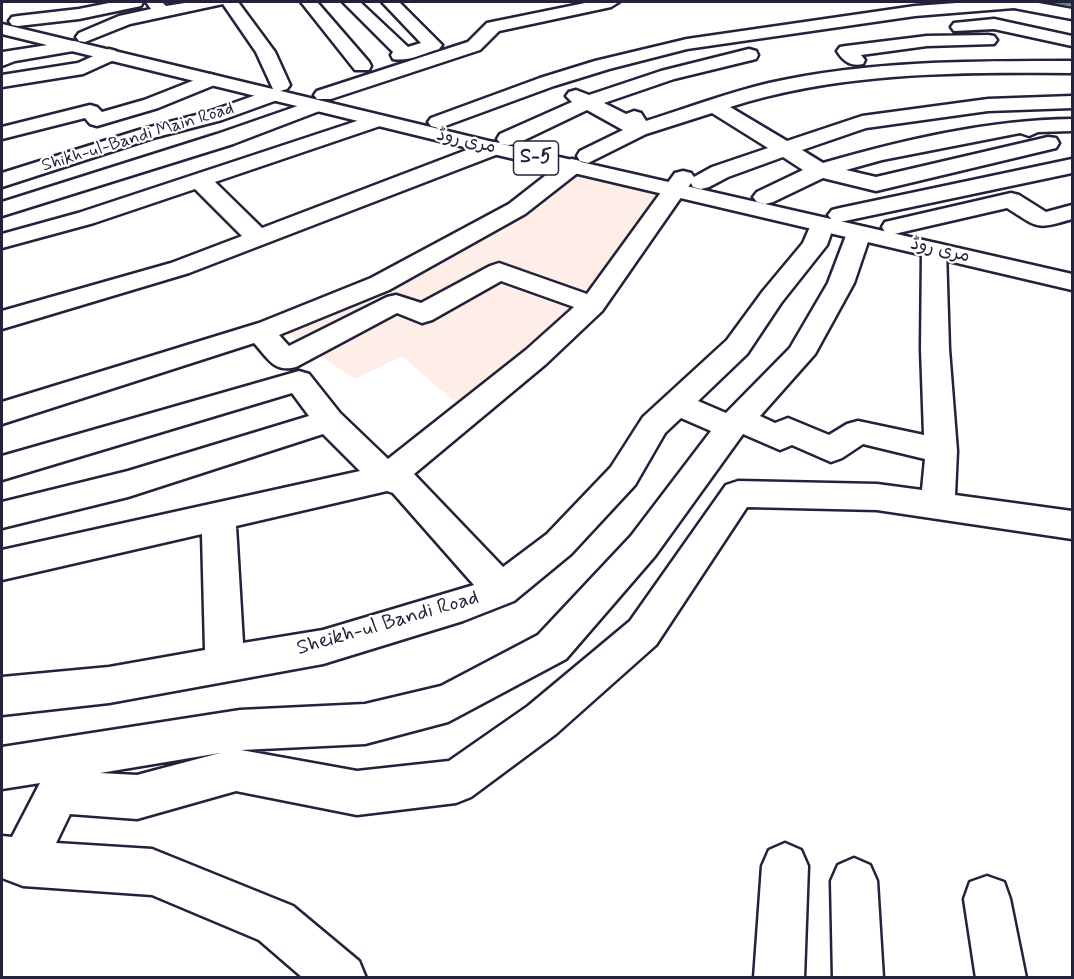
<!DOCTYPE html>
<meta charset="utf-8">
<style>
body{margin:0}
#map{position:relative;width:1074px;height:979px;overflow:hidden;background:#fff;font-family:Mynerve,sans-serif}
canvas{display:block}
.frame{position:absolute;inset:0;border:3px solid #22223b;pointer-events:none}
</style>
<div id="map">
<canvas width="1074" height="979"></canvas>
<div class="frame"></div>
</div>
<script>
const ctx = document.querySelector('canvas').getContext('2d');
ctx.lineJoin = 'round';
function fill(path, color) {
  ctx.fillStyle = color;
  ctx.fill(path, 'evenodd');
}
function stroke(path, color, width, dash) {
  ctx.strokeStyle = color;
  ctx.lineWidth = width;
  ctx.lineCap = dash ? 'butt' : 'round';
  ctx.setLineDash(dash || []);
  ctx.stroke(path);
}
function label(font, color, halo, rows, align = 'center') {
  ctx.font = font + ' Mynerve,"Playpen Sans Arabic",sans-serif';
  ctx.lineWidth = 4.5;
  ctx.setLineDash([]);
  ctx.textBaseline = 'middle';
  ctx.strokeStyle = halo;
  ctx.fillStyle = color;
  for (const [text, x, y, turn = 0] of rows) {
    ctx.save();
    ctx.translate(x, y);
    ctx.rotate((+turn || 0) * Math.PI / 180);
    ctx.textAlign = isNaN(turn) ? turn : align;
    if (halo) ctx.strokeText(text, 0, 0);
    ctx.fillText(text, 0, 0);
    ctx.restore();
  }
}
fill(new Path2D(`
 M574,168L667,195L589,310L457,404L402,356L355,379L285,332Z`), '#feeee7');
stroke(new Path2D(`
 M1054,2L1072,4`), '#568695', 4);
const minor = new Path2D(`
 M114,2H143L141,6L79,19L18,26L12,25L9,21L12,17L18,16L79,9Z
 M146,2H162L166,6L191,2H238L275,52L290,85L287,89L280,91L283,95L280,99L222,120L153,138L2,187V173L139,130L208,112L273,89L256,52L223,4L130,24L85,42L79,41L76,37L79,33L119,16L151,9Z
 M301,2H317L369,62L371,66L369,70H355Z
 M343,2H360L408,47L421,43L382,2H399L442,45L439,49C425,53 408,62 393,59L391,55L393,52Z
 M590,2H619L611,7L499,31L480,50L331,99H317L314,95L317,91L468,42L487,23Z
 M970,2H1033L1072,9V19L1014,8L915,16L687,49L609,69L554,86L445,126L438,128L431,126L428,122L431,118L540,78L595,61L687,39L915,6Z
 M994,19L1072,36V46L994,29L954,31L951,27L954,23Z
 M988,35L994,36L997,40L994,44L927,46L861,55L865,60L863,64C851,67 843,61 837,51L840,47L846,46L927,36Z
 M73,41L79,42L82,46L79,50L15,61L2,66L3,52Z
 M109,49L116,51L118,55L116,59L83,74L2,87V75L78,63Z
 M749,49L756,51L758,55L756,59L674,79L604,103L626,114L634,111L641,113L646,121C687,108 727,93 769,83C867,61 969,61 1070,61L1072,62V72L1070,73C956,72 839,72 730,107L787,141L862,116L988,99L1072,96V108L988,111L866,128L802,150L823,163C903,140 988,120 1072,119V131L1038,132L1029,136L1020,133L882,160L846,170L876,177L1048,137L1056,138L1059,143L1056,148L876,191L823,178L773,202L765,204L757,202L753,197L757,192L803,170L783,157L728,177L709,187L701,189L693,187L691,183L602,311L546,364L414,474L503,567L547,534L611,467L643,417L727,340L763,291L803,243L813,220L822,218L831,220L834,225L827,245L781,303L747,354L698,401L726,413L790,348L828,283L847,233L850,228L859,226L868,228L871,233L854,283L815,354L760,416L775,423L788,418L829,435L847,424L858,421L924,435L921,349L922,250L925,245L934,243L943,245L946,250L949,349L957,451L955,495L1072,511V539L877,510L747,507L656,645L556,734L471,797L456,803L357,815L236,791L137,819L70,814L56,843L152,849L293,906L359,961L366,978H303L259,940L152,895L23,886L2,878V836L12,837L40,783L2,789V747L240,710L365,704L441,686L538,635L631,536L711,431L681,418L665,433L635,485L571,554L514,601L463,621L323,664L109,703L2,715V677L109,667L205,650L202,534L2,580V550L360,471L323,434L128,497L2,528V502L128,471L309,416L292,393L2,480V456L299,371L309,374L340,413L388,459L526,350L574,307L501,281L432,320L422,323L397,313L296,367C274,373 268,358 254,343L2,424V402L259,323L371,278L509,204L564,161L572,159L580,161L583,166L580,171L525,214L389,290L279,335L289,346L387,297L396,295L421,303L490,266L499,263L587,294L675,173L683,171L691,173L694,177L712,167L768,148L712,113L646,134L588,163L580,161L577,156L580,151L623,130L587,110L516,144L508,145L501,144L504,148L501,153L189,273L2,329V311L171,263L242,236L195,189L94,223L2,248V234L78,213L369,117L376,115L383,117L386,121L383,125L215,182L262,228L485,143L493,142L500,143L497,139L500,134L572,102L566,96L569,92L576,90L589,95L661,71ZM743,434L780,450L792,445L831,462L842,458L863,444L925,459L922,490L877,484L738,481L726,485L630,621L528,706L449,761L357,771L241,750L365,744L448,722L566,659L655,556ZM387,491L393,493L474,585L323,630L243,643L236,526ZM220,753L137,775L100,773Z
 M210,74L217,76L220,80L217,84L158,108L97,126L90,124L85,118L2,139V127L90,105L97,107L102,112L144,100Z
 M315,100L322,102L325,106L322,110L233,144L2,216V202L217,134Z
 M1072,159V173L840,222L832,220L828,215L832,210L840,208Z
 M1011,193L1019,195L1046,212L1072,205V219C1035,230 1039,228 1007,208L894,234L885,232L882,227L885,222Z
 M785,843L801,850L808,866L804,978H754L762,866L769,850Z
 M854,858L870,865L877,881L883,978H833L831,881L838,865Z
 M987,876L1004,882L1010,899L1026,978H976L964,899L970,882Z`);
const major = new Path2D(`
 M2,24L493,142L1072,274V290L493,154L2,34Z`);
stroke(minor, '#22223b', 5);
stroke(major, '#22223b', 5);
fill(minor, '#fff');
fill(major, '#fff');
label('18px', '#22223b', '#fff', [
 ["Shikh-ul-Bandi Main Road",138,138,-17],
 ["مری روڈ",466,142,13],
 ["مری روڈ",940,251,13]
]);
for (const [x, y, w] of [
 [536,158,45]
]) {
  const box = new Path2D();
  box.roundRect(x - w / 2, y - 17, w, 34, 4.5);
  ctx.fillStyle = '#fff';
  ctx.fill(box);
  stroke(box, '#22223b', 1.5);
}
label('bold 20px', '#22223b', null, [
 ["S-5",536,158]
]);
label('21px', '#22223b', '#fff', [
 ["Sheikh-ul Bandi Road",388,624,-16]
]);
</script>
